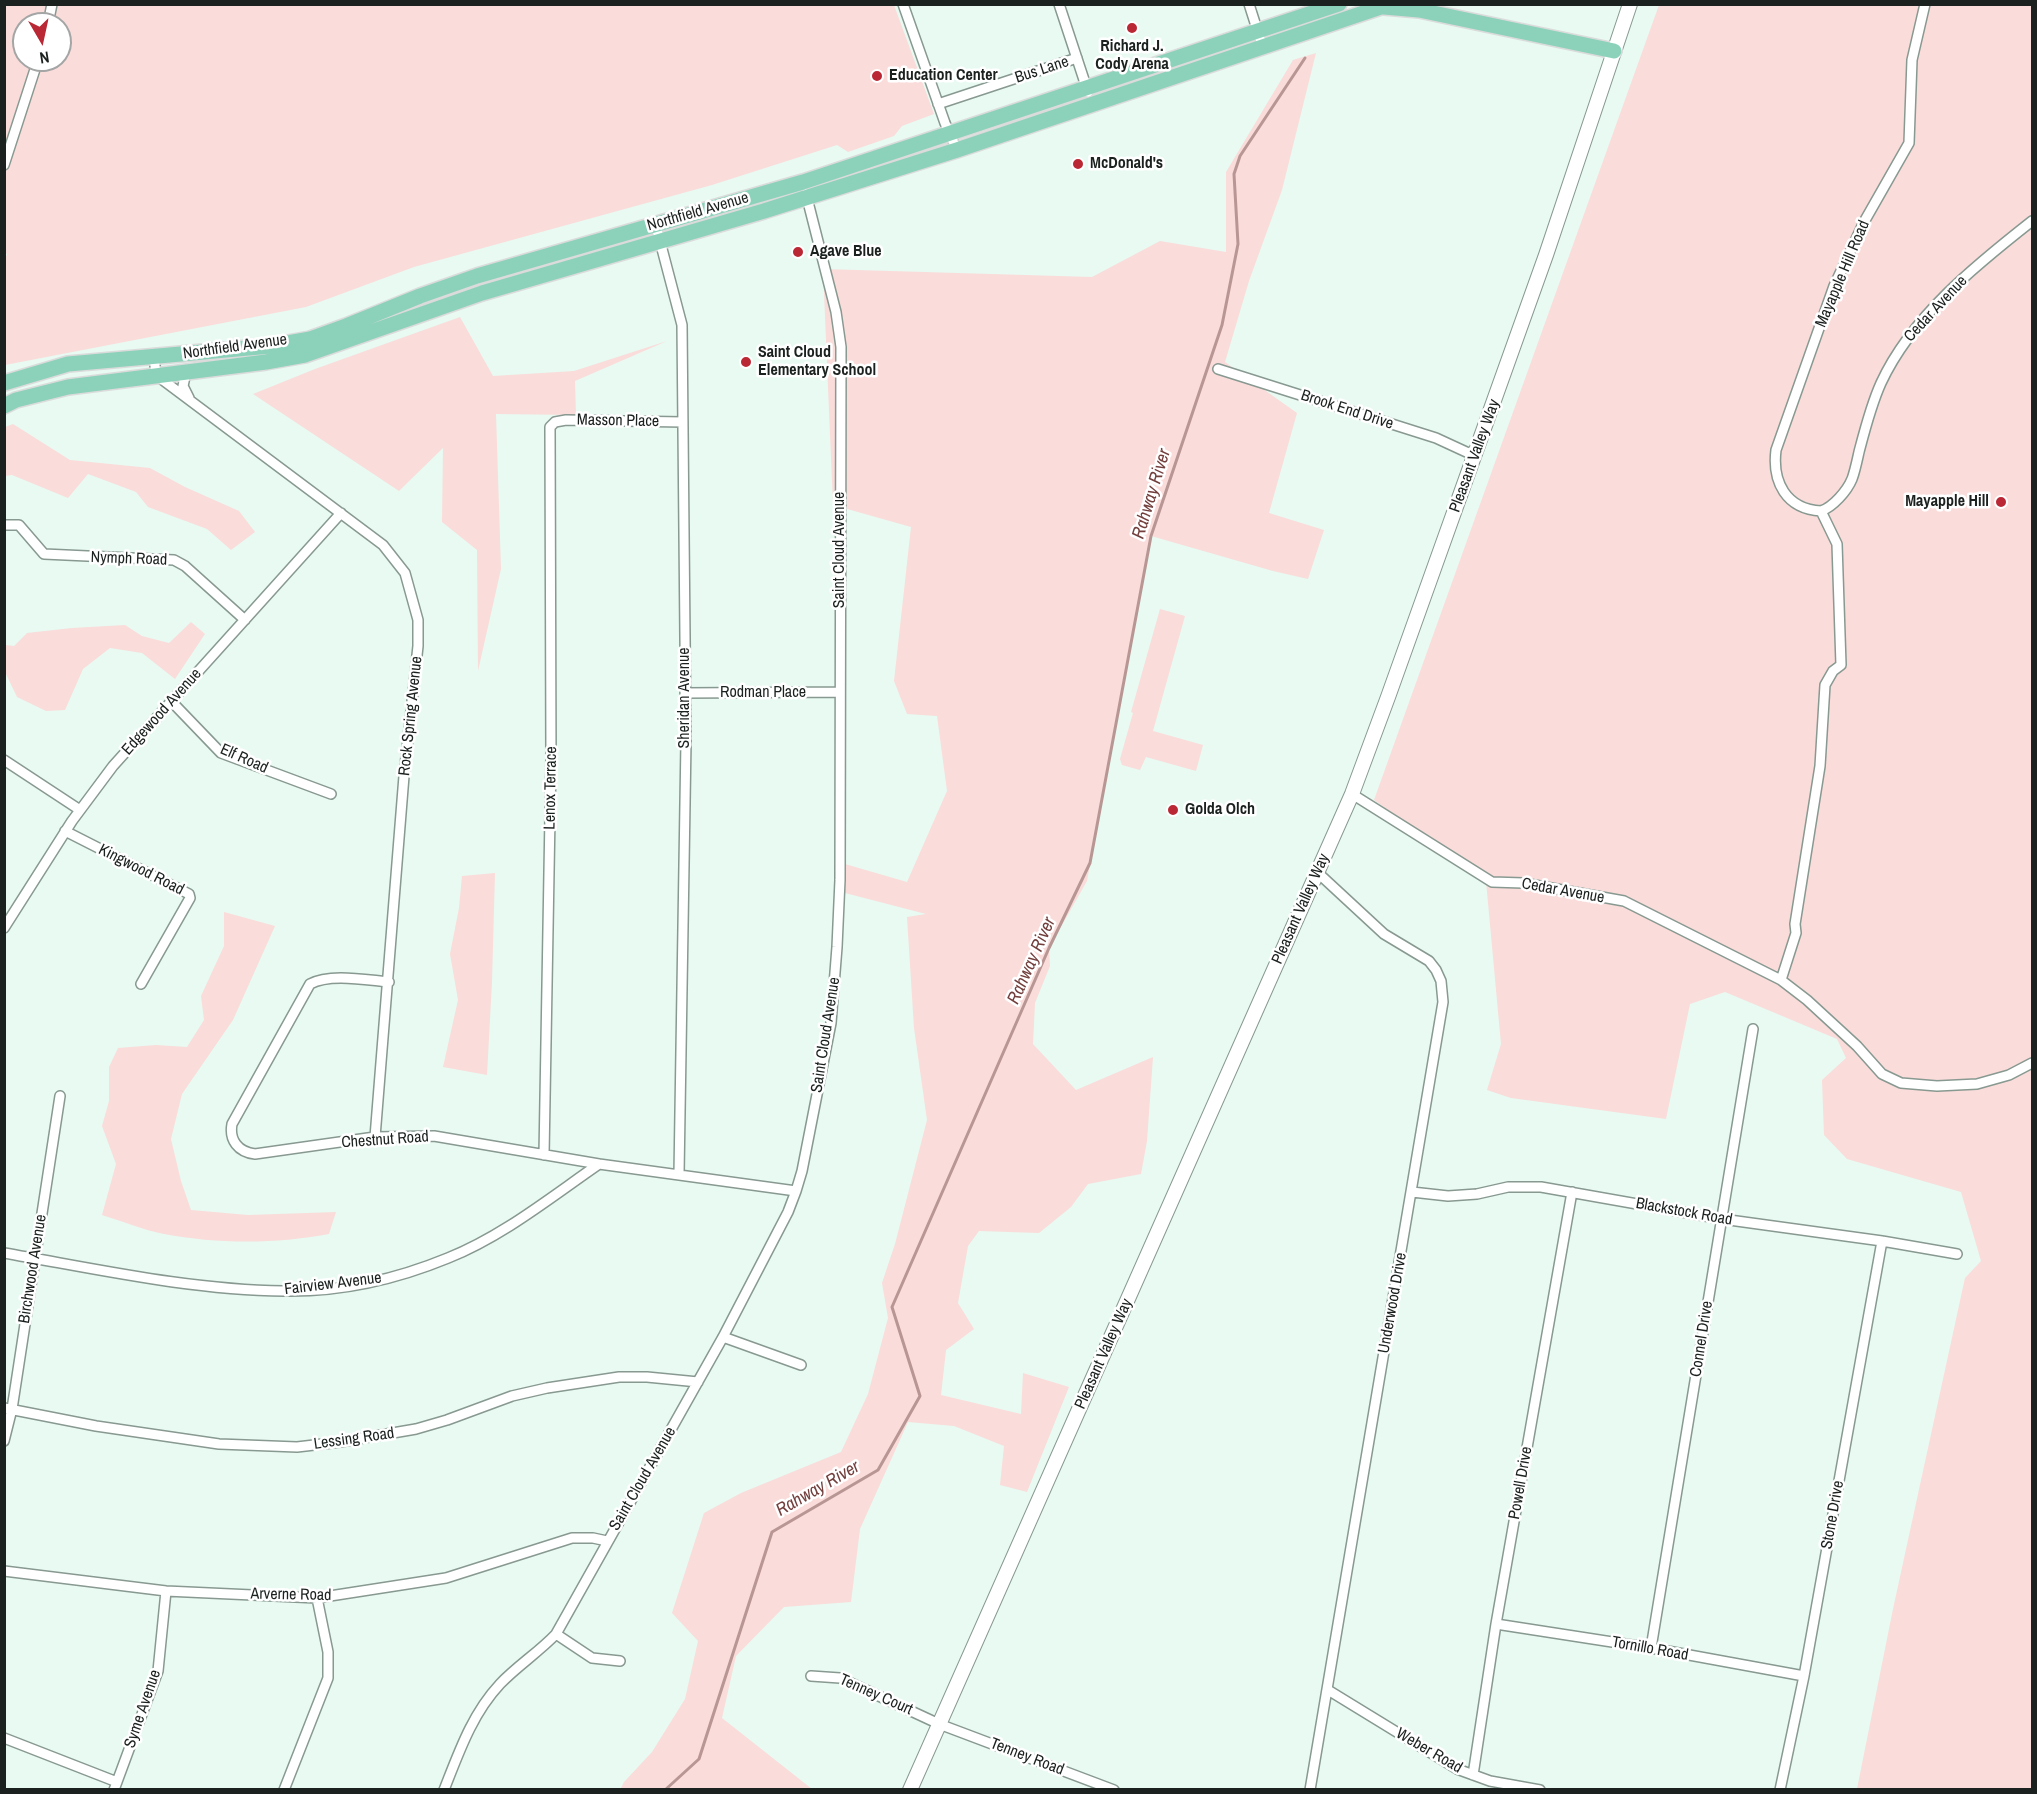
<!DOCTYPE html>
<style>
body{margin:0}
#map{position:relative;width:2037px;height:1794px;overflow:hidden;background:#e8faf2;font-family:"Archivo Narrow",sans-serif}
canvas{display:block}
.frame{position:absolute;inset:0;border:6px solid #1b211e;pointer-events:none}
.north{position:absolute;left:12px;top:12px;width:60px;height:60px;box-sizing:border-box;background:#fff;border:2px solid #a4a6a5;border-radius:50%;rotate:171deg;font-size:16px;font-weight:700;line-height:24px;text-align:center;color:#1b211e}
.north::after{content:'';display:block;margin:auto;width:21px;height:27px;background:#b92834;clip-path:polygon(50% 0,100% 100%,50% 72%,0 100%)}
</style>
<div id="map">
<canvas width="2037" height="1794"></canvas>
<div class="frame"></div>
<div class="north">N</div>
</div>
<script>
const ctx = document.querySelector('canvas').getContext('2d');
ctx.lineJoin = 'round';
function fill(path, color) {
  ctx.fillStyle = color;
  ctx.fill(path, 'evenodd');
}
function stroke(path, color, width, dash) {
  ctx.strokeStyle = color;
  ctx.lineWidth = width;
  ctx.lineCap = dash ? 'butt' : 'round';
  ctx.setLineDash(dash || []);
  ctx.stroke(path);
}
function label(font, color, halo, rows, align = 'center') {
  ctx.font = font + ' "Archivo Narrow",sans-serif';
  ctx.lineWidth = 5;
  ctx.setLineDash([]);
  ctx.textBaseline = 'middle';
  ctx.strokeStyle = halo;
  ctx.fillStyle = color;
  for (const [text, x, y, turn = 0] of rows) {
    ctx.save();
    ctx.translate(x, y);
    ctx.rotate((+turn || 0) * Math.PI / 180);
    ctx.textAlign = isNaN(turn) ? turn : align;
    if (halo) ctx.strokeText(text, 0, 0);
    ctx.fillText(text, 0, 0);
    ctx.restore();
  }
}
fill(new Path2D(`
 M5,5H894L934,114L902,126L894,136L848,152L837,145L712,185L414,267L306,307L5,365L4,261L7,254L5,253ZM24,24H60V60H24Z
 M1659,5H2032V1789H1857L1893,1609L1965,1278L1981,1261L1961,1192L1847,1159L1824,1135L1822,1080L1846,1058L1837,1039L1725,992L1690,1004L1666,1119L1511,1098L1487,1090L1501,1044L1486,881L1374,800Z
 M1316,53L1282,190L1249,281L1225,362L1297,413L1269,513L1324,530L1308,579L1273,571L1151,536L1087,881L1049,948L1050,966L1035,1003L1033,1044L1076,1090L1153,1057L1147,1141L1141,1174L1088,1184L1071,1207L1039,1233L979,1231L968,1246L958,1303L974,1329L946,1350L941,1395L1021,1414L1023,1373L1069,1387L1027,1492L1000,1485L1004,1446L954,1426L908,1422L860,1529L851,1602L784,1607L736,1656L722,1718L812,1789L620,1790L624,1782L652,1752L685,1699L698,1641L672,1613L704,1513L741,1493L841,1452L868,1394L888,1318L882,1283L895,1244L927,1120L914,1028L907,917L926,914L845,893V864L907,882L947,791L937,716L907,714L894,681L911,527L833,505L823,269L1092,277L1160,241L1226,252V172L1293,60Z
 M460,317L493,376L574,371L667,341L575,381L576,415L496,414L501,569L478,671L477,550L442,522L443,448L399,491L253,394L315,369Z
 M13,424L70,460L150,468L185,487L239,511L255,532L231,550L207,529L148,507L136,492L88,474L68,498L12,475L5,476V427Z
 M1160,609L1185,616L1153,731L1203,745L1196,771L1146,757L1140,770L1122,765L1120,759L1133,713L1131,712Z
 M191,622L205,634L175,679L142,653L110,648L83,669L65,710L46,711L17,697L5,672V645L14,646L27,633L72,628L125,625L142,636L169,643Z
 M495,873L492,982L487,1075L443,1067L458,1000L450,954L459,908L462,876Z
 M224,912L275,926L233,1020L182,1094L171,1139L181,1181L191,1210L248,1215L336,1212L329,1234C276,1244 217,1244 164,1234C143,1230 122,1221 102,1215L116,1164L102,1126L109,1101V1067L118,1048L156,1045L187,1047L204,1020L201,996L224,946Z`), '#fadcda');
stroke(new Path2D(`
 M665,1790L699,1759L772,1532L878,1470L920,1396L892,1307L1049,948L1090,863L1151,536L1222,325L1238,244L1234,174L1240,156L1305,58`), '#b89694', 3);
const minor = new Path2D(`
 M903,4L945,123L957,150
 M1059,4L1088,92
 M1249,4L1263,48
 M48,24L52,4
 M938,104L1077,58
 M4,165L38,60
 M656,226L682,325L686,741L679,1174
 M154,356L156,375L383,545L405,573L418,620V646L404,776L375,1137
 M1218,369L1436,438L1475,456
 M186,372L183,386L189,398
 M1821,511C1833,507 1847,491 1852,479C1855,471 1857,461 1859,452C1865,429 1871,405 1881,383C1912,316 1976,265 2032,221
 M4,525H19L44,554L174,560L185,566L245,620
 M685,693L840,692
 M171,701L221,753L331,794
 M4,760L80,810
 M1352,794L1492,882L1523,883L1624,901L1781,980L1807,1000L1857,1046L1882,1074L1901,1083L1937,1086L1977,1084L2009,1075L2032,1063
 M65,831L189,894L190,898L141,984
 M4,928L72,821L113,766L341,513
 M1781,980L1796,933L1795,924L1820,766L1825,685L1833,671L1841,665L1837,544L1821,511C1786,509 1772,482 1776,450L1834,286L1864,222L1909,143L1912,60L1925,4
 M389,982C366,980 330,973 310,984L232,1124C229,1140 238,1152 255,1154L375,1137L434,1136L599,1164L796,1191
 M544,1155L551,759L550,427L555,422L566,420L683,422
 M1412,1192L1448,1196L1477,1194L1508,1187H1541L1722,1219L1882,1241L1957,1254
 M4,1253C97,1269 190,1290 284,1291C340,1292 397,1279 448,1258C503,1236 551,1197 599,1164
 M723,1337L801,1365
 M4,1408L96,1426L219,1444L297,1447L340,1442L416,1429L447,1420L512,1396L547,1388L619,1377H647L698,1382
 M4,1441L12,1409L60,1096
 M4,1571L166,1591L317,1598L446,1578L572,1538H593L607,1541
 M1496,1624L1651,1648L1804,1676
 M556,1634L592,1658L620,1661
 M1651,1648L1753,1029
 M811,1676L840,1678L939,1724L1114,1790
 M1328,1690L1457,1769L1490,1781L1540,1790
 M4,1738L117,1782
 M1473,1775L1496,1624L1572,1192
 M114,1790L158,1671L166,1591
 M284,1790L328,1678V1652L317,1598
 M444,1790C459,1752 472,1714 500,1684C517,1666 539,1652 556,1634L723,1337L788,1212L796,1191L802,1171L831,1023L837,947L840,880L841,347L836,312L806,194
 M1310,1790L1443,1002L1441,981L1436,970L1429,961L1384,934L1317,872
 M1780,1790L1804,1676L1882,1241`);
const secondary = new Path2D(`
 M910,1790L1352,794L1388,697L1546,255L1630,4`);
const primary = new Path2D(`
 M1384,7L1419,10L1614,51
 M4,383L68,364L271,346L310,339L346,326L420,296L477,276L803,182L1339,4
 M4,406L16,400L68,387L266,362L305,355L482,293L764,211L957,150L1390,4`);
stroke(minor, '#889991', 12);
stroke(secondary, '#889991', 16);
stroke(primary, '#dbdbdb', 18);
stroke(minor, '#fff', 9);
stroke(secondary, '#fff', 14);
stroke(primary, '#8cd2ba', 15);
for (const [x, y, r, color] of [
 [1132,28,6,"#b92834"],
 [877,76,6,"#b92834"],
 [1078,164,6,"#b92834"],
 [798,252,6,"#b92834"],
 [746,362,6,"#b92834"],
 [2001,502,6,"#b92834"],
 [1173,810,6,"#b92834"]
]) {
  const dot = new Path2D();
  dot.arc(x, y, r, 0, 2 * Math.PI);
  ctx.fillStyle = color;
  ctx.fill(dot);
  stroke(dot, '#fff', 2);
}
label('bold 16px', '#1b211e', '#fff', [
 ["Richard J.",1132,47,"center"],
 ["Cody Arena",1132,65,"center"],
 ["Education Center",889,76],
 ["McDonald's",1090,164],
 ["Agave Blue",810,252],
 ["Saint Cloud",758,353],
 ["Elementary School",758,371],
 ["Mayapple Hill",1989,502,"right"],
 ["Golda Olch",1185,810]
], 'left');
label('16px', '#1b211e', '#fff', [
 ["Bus Lane",1042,70,-18],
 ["Northfield Avenue",698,212,-16],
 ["Mayapple Hill Road",1843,274,-67],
 ["Cedar Avenue",1936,309,-47],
 ["Northfield Avenue",235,347,-8],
 ["Brook End Drive",1347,410,18],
 ["Masson Place",618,421,1],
 ["Pleasant Valley Way",1475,456,-70],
 ["Saint Cloud Avenue",840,550,-90],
 ["Nymph Road",129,559,2],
 ["Rodman Place",763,693],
 ["Sheridan Avenue",685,698,-90],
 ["Edgewood Avenue",162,712,-48],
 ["Rock Spring Avenue",411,716,-84],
 ["Elf Road",244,759,24],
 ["Lenox Terrace",551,788,-89],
 ["Kingwood Road",141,870,27],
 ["Cedar Avenue",1563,891,10],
 ["Pleasant Valley Way",1301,909,-66],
 ["Saint Cloud Avenue",826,1035,-81],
 ["Chestnut Road",385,1140,-4],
 ["Blackstock Road",1684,1212,10],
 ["Birchwood Avenue",33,1269,-81],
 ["Fairview Avenue",333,1284,-7],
 ["Underwood Drive",1393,1303,-80],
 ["Connel Drive",1702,1339,-81],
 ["Pleasant Valley Way",1104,1354,-66],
 ["Lessing Road",354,1439,-8],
 ["Saint Cloud Avenue",643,1479,-60],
 ["Powell Drive",1521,1483,-80],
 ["Stone Drive",1833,1515,-80],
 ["Arverne Road",291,1595,1],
 ["Tornillo Road",1650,1649,10],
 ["Tenney Court",876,1695,24],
 ["Syme Avenue",143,1709,-71],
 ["Weber Road",1429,1751,30],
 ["Tenney Road",1027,1757,21]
]);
label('italic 18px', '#723f3d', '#fff', [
 ["Rahway River",1152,494,-73],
 ["Rahway River",1032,961,-66],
 ["Rahway River",818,1489,-30]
]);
</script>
